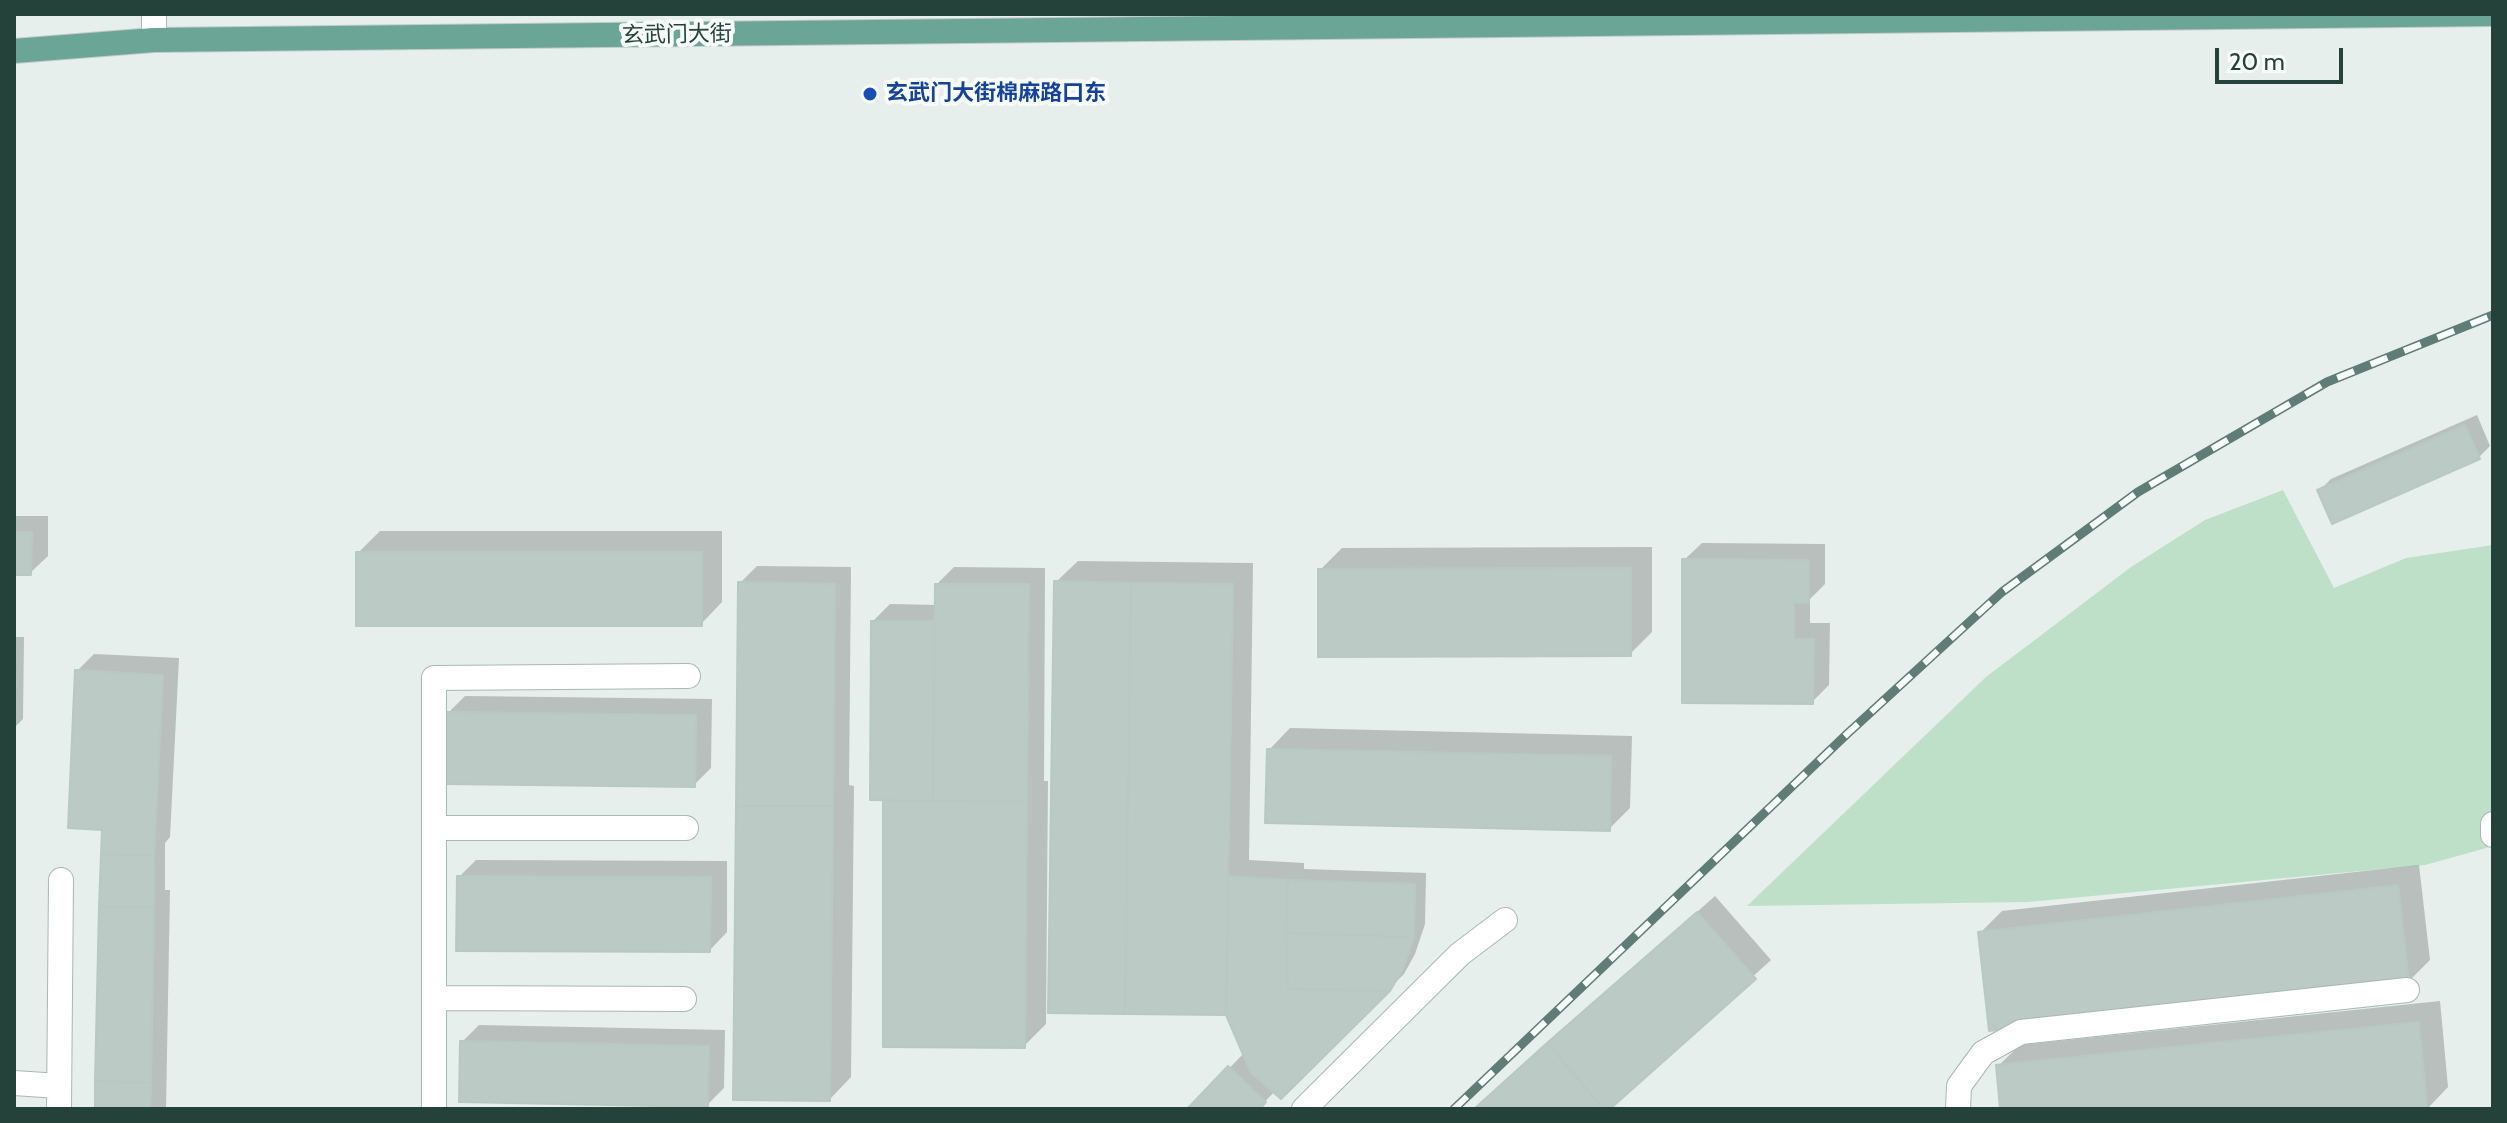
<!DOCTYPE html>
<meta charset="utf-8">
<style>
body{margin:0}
#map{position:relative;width:2507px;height:1123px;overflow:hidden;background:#e6efeb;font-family:Cabin,sans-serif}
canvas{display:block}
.frame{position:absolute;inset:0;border:16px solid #24423a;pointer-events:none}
.scale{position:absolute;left:2215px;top:48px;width:128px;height:36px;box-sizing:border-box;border:4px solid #24423a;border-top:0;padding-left:10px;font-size:24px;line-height:28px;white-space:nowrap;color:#24423a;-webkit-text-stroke:6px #f7fbf9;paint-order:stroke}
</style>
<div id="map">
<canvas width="2507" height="1123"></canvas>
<div class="frame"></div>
<div class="scale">20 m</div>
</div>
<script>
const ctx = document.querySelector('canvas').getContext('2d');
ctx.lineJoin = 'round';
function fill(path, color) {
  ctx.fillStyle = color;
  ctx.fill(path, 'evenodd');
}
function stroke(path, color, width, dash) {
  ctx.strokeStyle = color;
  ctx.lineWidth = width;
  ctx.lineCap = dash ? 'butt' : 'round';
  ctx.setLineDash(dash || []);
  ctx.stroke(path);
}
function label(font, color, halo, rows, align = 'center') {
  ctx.font = font + ' Cabin,"Noto Sans SC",sans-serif';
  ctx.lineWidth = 8;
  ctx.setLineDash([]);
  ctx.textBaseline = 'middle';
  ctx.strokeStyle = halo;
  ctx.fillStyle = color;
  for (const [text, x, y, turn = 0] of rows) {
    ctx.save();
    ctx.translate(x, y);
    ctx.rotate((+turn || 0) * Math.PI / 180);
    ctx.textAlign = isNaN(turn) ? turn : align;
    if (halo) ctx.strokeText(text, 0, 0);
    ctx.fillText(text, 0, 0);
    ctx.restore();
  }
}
fill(new Path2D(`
 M2283,490L2334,588L2406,558L2493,545V840L2490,847L2425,865L2028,902L1747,906L1986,677L2131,567L2205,520Z`), '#bfe0c8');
fill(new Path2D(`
 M2477,415L2490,446L2479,457L2319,491L2331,479Z
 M14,516H48V556L30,573H14Z
 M380,531H722V602L701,624L358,553Z
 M1702,543L1825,544V584L1810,599V623H1830L1829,685L1812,702L1684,560Z
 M1652,547V632L1630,654L1320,570L1342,548Z
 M1078,561L1253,563L1249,860L1304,863V869L1426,873L1425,924L1415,954L1404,974L1281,1096L1275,1091L1258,1109H1190L1245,1052L1056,582Z
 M757,566L851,567L849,785L854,786L851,1077L830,1099L740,583Z
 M954,567L1045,568L1044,781H1048L1046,1024L1024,1046L885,798L873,621L890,604L937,605V584Z
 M14,637H24L23,719L14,728Z
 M94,654L179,658L170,837L165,843V890H170L166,1109H96L105,828L77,671Z
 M465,696L712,699L711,768L694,785L448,713Z
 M1290,728L1632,736L1630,808L1609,829L1269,750Z
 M476,860L727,861V932L710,950L459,877Z
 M2419,865L2430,960L2408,982L1980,933L2002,911Z
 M1715,896L1771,960L1607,1109H1476Z
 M2440,1001L2448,1087L2427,1109H2002L1998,1066L2020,1045Z
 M479,1025L725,1030L724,1088L707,1105L462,1042Z`), '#0003');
const building = new Path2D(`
 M2465,425L2480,459L2332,524L2317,490Z
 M14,532H32L31,575H14Z
 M356,552H702V626H356Z
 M1682,559L1809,560V603H1794V639H1814L1813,704L1682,703Z
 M1631,568V656L1318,657V569Z
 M1054,581L1131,583L1125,1014L1048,1013Z
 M738,582L835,584L833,806H736Z
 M1131,583L1233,584L1226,1015L1125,1014Z
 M935,584H1029L1027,802L933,801Z
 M871,621H934L933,801L870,800Z
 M75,670L163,675L154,856L101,854L102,830L68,828Z
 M446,712L696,715L695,787L446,784Z
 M1267,749L1611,756L1610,831L1265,823Z
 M883,800L1027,802L1025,1048L883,1047Z
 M736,806H833L830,1101L733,1100Z
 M101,854L154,856V907H99Z
 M457,876L711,877L710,952L456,951Z
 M1228,876L1288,880L1286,933L1288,989L1390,991L1281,1099L1251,1073L1226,1015Z
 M1288,880L1415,884L1414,937L1286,933Z
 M2398,885L2409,984L1989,1031L1978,932Z
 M99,907H154L151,1083L95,1081Z
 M1697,912L1756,979L1610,1109H1604L1547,1043Z
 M1286,933L1414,937L1404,967L1390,991L1288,989Z
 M2419,1022L2427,1109H2000L1996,1065Z
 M460,1041L709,1046L708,1107L459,1102Z
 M1547,1043L1604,1109H1474Z
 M1228,1066L1266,1102L1260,1109H1187Z
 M95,1081L151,1083L150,1109H95Z`);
fill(building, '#bbcac4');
stroke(building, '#b8c9c2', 2);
const minor = new Path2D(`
 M154,40V14
 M2493,824V835
 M434,828H686
 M434,998L684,999
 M14,1083L59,1086
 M59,1109L61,880
 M434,1109V678L688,676
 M1304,1109L1460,954L1505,920
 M1958,1109L1959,1086L1983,1053L2021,1032L2407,990`);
const major = new Path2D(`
 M14,51L154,40L2493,14`);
stroke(minor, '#a8b8b2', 26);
stroke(major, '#c2cac8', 26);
stroke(minor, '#fff', 24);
stroke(major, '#6aa596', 24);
const rail = new Path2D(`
 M1454,1109L1847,734L2002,592L2138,492L2327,382L2493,315`);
stroke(rail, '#5f7d75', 9);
stroke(rail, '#f7fbf9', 6, [18]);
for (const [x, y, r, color] of [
 [870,94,8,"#1a4fb4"]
]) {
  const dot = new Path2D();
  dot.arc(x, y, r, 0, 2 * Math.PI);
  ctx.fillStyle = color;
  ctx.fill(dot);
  stroke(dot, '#f7fbf9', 3);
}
label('22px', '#24423a', '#f7fbf9', [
 ["玄武门大街",677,35,-1]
]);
label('bold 22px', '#164399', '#f7fbf9', [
 ["玄武门大街棉麻路口东",886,94]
], 'left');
</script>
